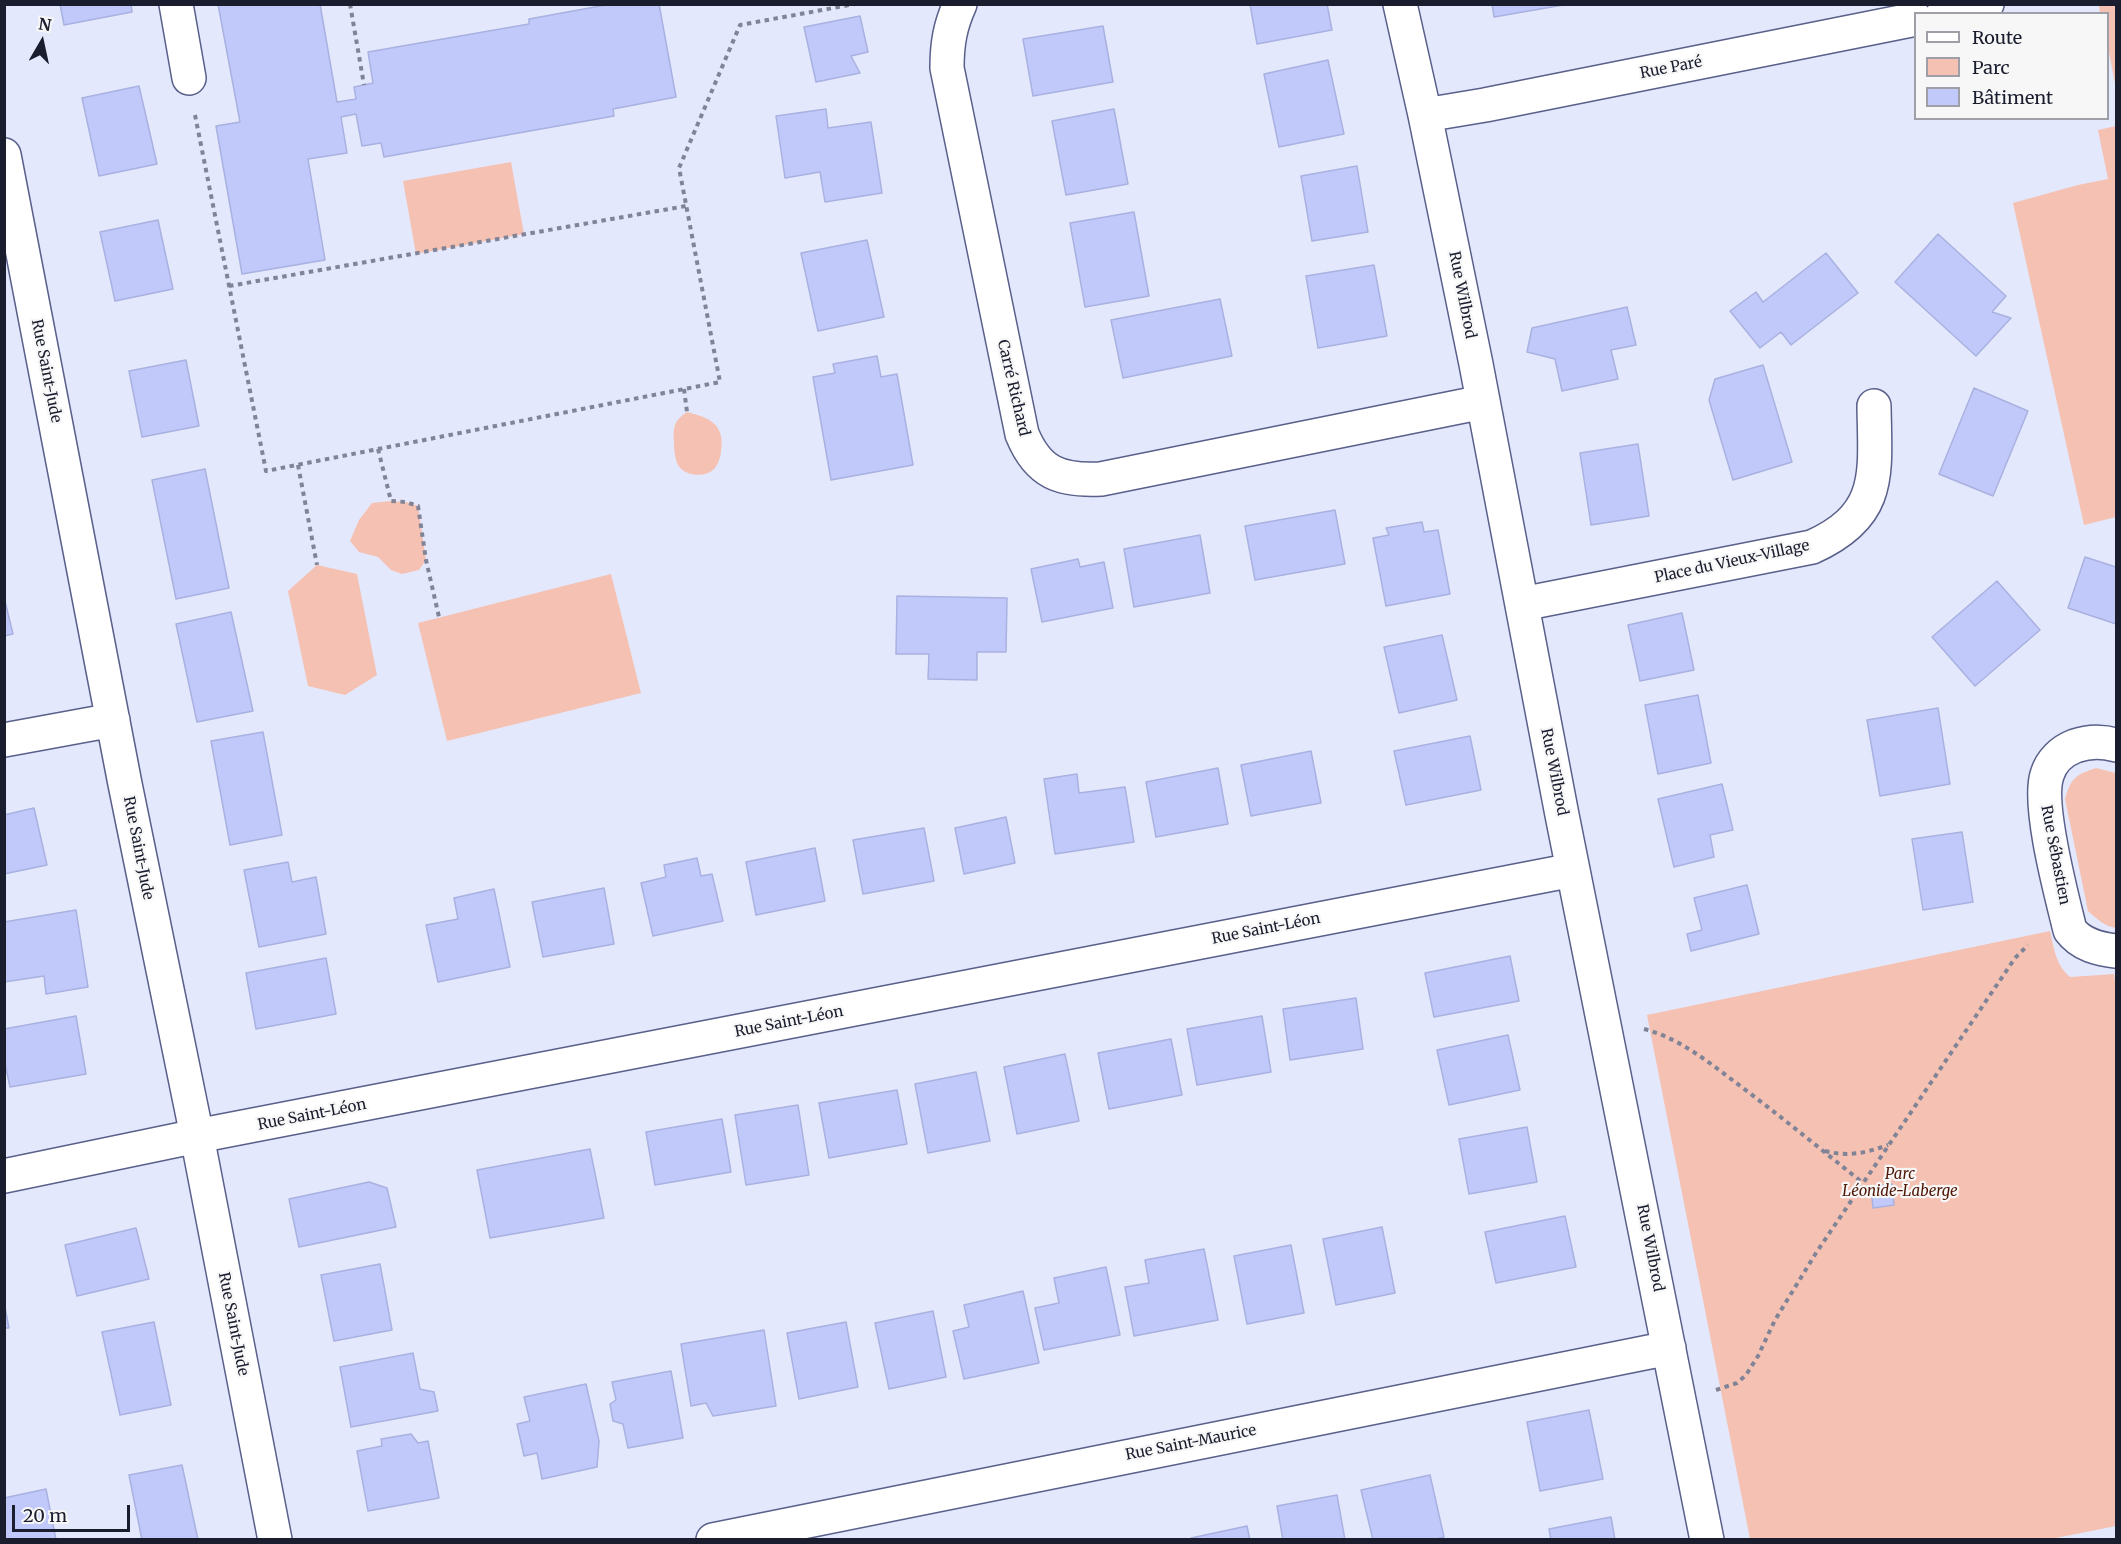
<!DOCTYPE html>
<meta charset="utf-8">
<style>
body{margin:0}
#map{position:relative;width:2121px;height:1544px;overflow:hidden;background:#e4e8fc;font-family:Merriweather,serif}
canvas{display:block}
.frame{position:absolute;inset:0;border:6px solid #1a1d2e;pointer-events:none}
.legend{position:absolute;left:1914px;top:12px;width:195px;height:108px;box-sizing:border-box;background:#f7f7f7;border:2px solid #9fa0a7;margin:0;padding:8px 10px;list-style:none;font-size:18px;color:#1a1d2e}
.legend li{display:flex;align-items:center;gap:12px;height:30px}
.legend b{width:30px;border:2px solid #9fa0a7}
.north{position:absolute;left:12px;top:12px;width:60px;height:60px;-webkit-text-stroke:4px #f7f7f7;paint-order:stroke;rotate:9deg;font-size:16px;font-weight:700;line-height:24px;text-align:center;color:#1a1d2e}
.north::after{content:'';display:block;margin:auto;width:21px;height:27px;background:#1a1d2e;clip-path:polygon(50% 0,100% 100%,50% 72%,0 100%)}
.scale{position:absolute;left:12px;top:1505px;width:118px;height:27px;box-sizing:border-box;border:3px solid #1a1d2e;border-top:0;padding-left:8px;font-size:18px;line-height:21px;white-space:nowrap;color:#1a1d2e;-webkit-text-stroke:4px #f7f7f7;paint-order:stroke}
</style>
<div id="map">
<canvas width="2121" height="1544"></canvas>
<div class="frame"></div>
<ul class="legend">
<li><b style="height:8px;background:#fff"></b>Route</li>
<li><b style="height:16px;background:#f4c1b2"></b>Parc</li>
<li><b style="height:16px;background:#c0c9f9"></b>Bâtiment</li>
</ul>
<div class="north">N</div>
<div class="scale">20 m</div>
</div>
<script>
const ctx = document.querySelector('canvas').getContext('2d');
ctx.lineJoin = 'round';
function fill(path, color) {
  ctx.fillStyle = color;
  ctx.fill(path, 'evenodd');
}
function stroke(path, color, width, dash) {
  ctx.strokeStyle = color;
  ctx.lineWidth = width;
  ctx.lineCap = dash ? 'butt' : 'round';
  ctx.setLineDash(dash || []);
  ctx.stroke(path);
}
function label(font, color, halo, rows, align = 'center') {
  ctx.font = font + ' Merriweather,serif';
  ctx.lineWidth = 4.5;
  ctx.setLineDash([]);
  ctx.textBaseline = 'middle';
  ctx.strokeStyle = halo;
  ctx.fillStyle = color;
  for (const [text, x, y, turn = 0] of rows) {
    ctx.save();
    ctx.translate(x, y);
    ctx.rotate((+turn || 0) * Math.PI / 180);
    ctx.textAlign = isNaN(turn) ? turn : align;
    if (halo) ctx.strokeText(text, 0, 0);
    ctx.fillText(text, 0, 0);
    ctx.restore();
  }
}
fill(new Path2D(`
 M2107,5H2116V89L2108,47V14L2100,13L2099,6Z
 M2116,126V517L2084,525L2013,203L2078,185L2108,179L2098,130Z
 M511,162L524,234L416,254L403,181Z
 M687,412C710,418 725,424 721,451C721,456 718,464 715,468C707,478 685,477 678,465C675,459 674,449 674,443C673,426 674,421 687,412Z
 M391,501L406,502L418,506L426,560L419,570L402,574L391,570L378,557L359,552L350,541L359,520L372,503Z
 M317,565L357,574L377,675L345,695L308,686L288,591Z
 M611,574L641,693L447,741L418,623Z
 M2096,768L2116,773V928C2104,926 2097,919 2088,911L2065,799C2071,778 2075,775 2096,768Z
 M2050,931C2054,949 2056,965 2070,977L2114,974L2116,989V1526L2046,1540L1750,1539L1647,1015Z`), '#f4c1b2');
const building = new Path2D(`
 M60,4H131L132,12L64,25Z
 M218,4H320L337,102L356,99L354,87L373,83L368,52L529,24V19L611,4H659L676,97L613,109L614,116L384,157L381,143L362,146L356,114L341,117L347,153L308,159L325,260L242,274L216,126L240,122Z
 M1250,4H1327L1332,30L1257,44Z
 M1492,4H1569L1494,17Z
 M860,16L868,52L851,56L860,73L816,82L804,27Z
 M1103,26L1113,82L1033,96L1023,39Z
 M1328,60L1344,134L1279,147L1264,74Z
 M139,86L157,164L99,176L82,98Z
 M826,109L828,128L871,122L882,193L825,202L820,172L785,178L776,116Z
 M1114,109L1128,184L1066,195L1052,121Z
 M1357,166L1368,232L1312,241L1301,176Z
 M1134,212L1149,296L1085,307L1070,223Z
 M158,220L173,289L115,301L100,232Z
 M1938,234L2006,296L1992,312L2011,318L1976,356L1895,282Z
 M867,240L884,317L818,331L801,253Z
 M1826,253L1858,293L1791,345L1781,332L1760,348L1730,311L1756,292L1763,302Z
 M1374,265L1387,336L1318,348L1306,276Z
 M1220,299L1232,356L1123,378L1111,320Z
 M1627,307L1636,345L1611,350L1618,379L1562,391L1555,359L1527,352L1532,328Z
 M877,356L881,377L897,374L913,465L831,480L813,377L835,373L833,364Z
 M186,360L199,426L142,437L129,371Z
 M1763,365L1792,462L1733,480L1709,400L1715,379Z
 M1974,388L2028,411L1993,496L1939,474Z
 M1638,444L1649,516L1591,525L1580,453Z
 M205,469L229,588L176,599L152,480Z
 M1335,510L1345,564L1255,580L1245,526Z
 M1422,522L1424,532L1438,530L1450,594L1386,606L1373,538L1389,535L1386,528Z
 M1200,535L1210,593L1134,607L1124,549Z
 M2085,557L2116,567V624L2068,608Z
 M1078,559L1080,567L1104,562L1113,608L1042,622L1031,569Z
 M1997,581L2040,630L1975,686L1932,637Z
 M897,596L1007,598L1006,652H977V680L928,679L929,654H896Z
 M4,597L13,634L4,636Z
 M231,612L253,711L197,722L176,624Z
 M1682,613L1694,670L1640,681L1628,625Z
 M1442,635L1457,700L1399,713L1384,647Z
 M1698,695L1711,763L1658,774L1645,705Z
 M1938,708L1950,784L1880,796L1867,720Z
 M263,732L282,835L230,845L211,741Z
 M1470,736L1481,790L1406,805L1394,751Z
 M1311,751L1321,803L1251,816L1241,765Z
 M1218,768L1228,824L1156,837L1146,782Z
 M1077,774L1079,793L1125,787L1134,842L1055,854L1044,779Z
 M1722,784L1733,830L1710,835L1714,857L1674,867L1658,799Z
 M34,808L47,865L4,874V815Z
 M1006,817L1015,863L964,874L955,828Z
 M924,828L934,881L863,894L853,840Z
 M1962,832L1973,902L1923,910L1912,839Z
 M815,848L825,901L756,915L746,862Z
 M697,858L701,876L712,874L723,921L653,936L641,883L666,877L664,865Z
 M288,862L292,882L316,877L326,934L259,947L244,870Z
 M1747,885L1759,934L1691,951L1687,934L1702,930L1694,898Z
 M604,888L614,944L543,957L532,902Z
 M494,889L510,967L438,982L426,925L458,919L454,898Z
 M76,910L88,987L46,994L44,976L4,982V922Z
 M1510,956L1519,1001L1434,1017L1425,973Z
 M326,958L336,1014L256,1029L246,973Z
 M1356,998L1363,1049L1290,1060L1283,1009Z
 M76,1016L86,1074L10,1087L4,1059V1029Z
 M1262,1016L1271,1072L1197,1085L1187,1029Z
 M1508,1035L1520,1090L1449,1105L1437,1050Z
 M1171,1039L1182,1095L1109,1109L1098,1053Z
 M1065,1054L1079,1121L1017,1134L1004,1067Z
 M976,1072L990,1141L928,1153L915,1084Z
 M897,1090L907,1144L829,1158L819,1103Z
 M798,1105L809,1175L746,1185L735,1115Z
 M722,1119L731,1172L655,1185L646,1132Z
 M1527,1127L1537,1182L1469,1194L1459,1139Z
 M590,1149L604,1218L490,1238L477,1170Z
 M369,1182L387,1188L396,1227L299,1247L289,1199Z
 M1892,1184L1894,1205L1873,1208L1871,1187Z
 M1565,1216L1576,1267L1496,1283L1485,1232Z
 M1382,1227L1395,1293L1336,1305L1323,1239Z
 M136,1228L149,1279L77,1296L65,1245Z
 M1291,1245L1304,1313L1247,1324L1234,1256Z
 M1204,1249L1218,1320L1134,1336L1125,1287L1149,1283L1145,1260Z
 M380,1264L392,1330L334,1341L321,1275Z
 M1106,1267L1120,1335L1044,1350L1035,1308L1059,1303L1054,1278Z
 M1023,1291L1039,1363L964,1379L953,1331L969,1327L964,1305Z
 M4,1302L9,1328H4Z
 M933,1311L946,1377L889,1389L875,1323Z
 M154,1322L171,1405L120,1415L102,1332Z
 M846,1322L858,1387L799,1399L787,1333Z
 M764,1330L776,1406L713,1416L706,1403L691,1406L681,1344Z
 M413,1353L420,1389L434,1392L438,1411L351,1427L340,1367Z
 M671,1371L683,1438L628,1448L623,1424L613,1421L610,1404L616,1400L612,1382Z
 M586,1384L599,1441L597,1467L542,1479L537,1453L524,1456L517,1424L530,1421L524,1397Z
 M1589,1410L1603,1479L1540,1491L1527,1422Z
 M411,1434L418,1443L428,1441L439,1498L368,1511L357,1451L382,1446L381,1439Z
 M182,1465L198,1540H142L129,1475Z
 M1430,1475L1444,1537L1432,1540H1373L1361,1490Z
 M46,1489L56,1540H4V1498Z
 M1337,1495L1345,1540H1283L1277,1506Z
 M1611,1517L1615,1540H1551L1549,1529Z
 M1247,1526L1250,1540H1191V1538Z`);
fill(building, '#c0c9f9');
stroke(building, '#a9b1e0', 1.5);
const minor = new Path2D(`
 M176,4L189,78
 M960,4C950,26 947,44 947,68L1022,434C1038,473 1060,481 1101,479L1483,402
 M1400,4L1425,115L1476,364L1562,815L1707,1540
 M1943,14L1987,4
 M1425,115L1485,105L1916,19
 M4,155L125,784L197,1136L275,1540
 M1522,604L1812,547C1883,515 1875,474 1874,406
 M4,740L113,720
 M2116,745C2102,741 2089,741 2075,746C2062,751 2051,761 2047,775C2037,805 2062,897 2070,930C2081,945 2099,949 2116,951
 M4,1176L197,1136L1573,870
 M713,1540L1669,1348`);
stroke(minor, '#59608a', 36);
stroke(new Path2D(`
 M350,4L364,85
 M195,115L266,471L720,382L679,168L740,25L855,4
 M229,286L686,206
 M684,389L687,412
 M378,449L391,501L406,502L418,506L426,560L439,617
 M298,465L317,565
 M1644,1029C1682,1039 1712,1065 1743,1088C1784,1119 1823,1151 1863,1183
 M1825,1151C1848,1157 1866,1153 1888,1145
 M1716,1390L1737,1383L1746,1375L1758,1356L1775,1320L1816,1253L2015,958L2028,945`), '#808496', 4, [4.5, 4.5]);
stroke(minor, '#fff', 33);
label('15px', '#1a1d2e', '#f7f7f7', [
 ["Rue Paré",1671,68,-11],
 ["Rue Wilbrod",1462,295,79],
 ["Rue Saint-Jude",46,371,79],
 ["Carré Richard",1013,388,77],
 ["Place du Vieux-Village",1732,562,-12],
 ["Rue Wilbrod",1554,772,79],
 ["Rue Saint-Jude",138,848,79],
 ["Rue Sébastien",2055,855,79],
 ["Rue Saint-Léon",1266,929,-11],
 ["Rue Saint-Léon",789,1022,-11],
 ["Rue Saint-Léon",312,1115,-11],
 ["Rue Wilbrod",1650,1248,79],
 ["Rue Saint-Jude",233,1324,79],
 ["Rue Saint-Maurice",1191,1443,-11]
]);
label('italic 15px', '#4f1706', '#f7f7f7', [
 ["Parc",1900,1175],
 ["Léonide-Laberge",1900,1192]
]);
</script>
